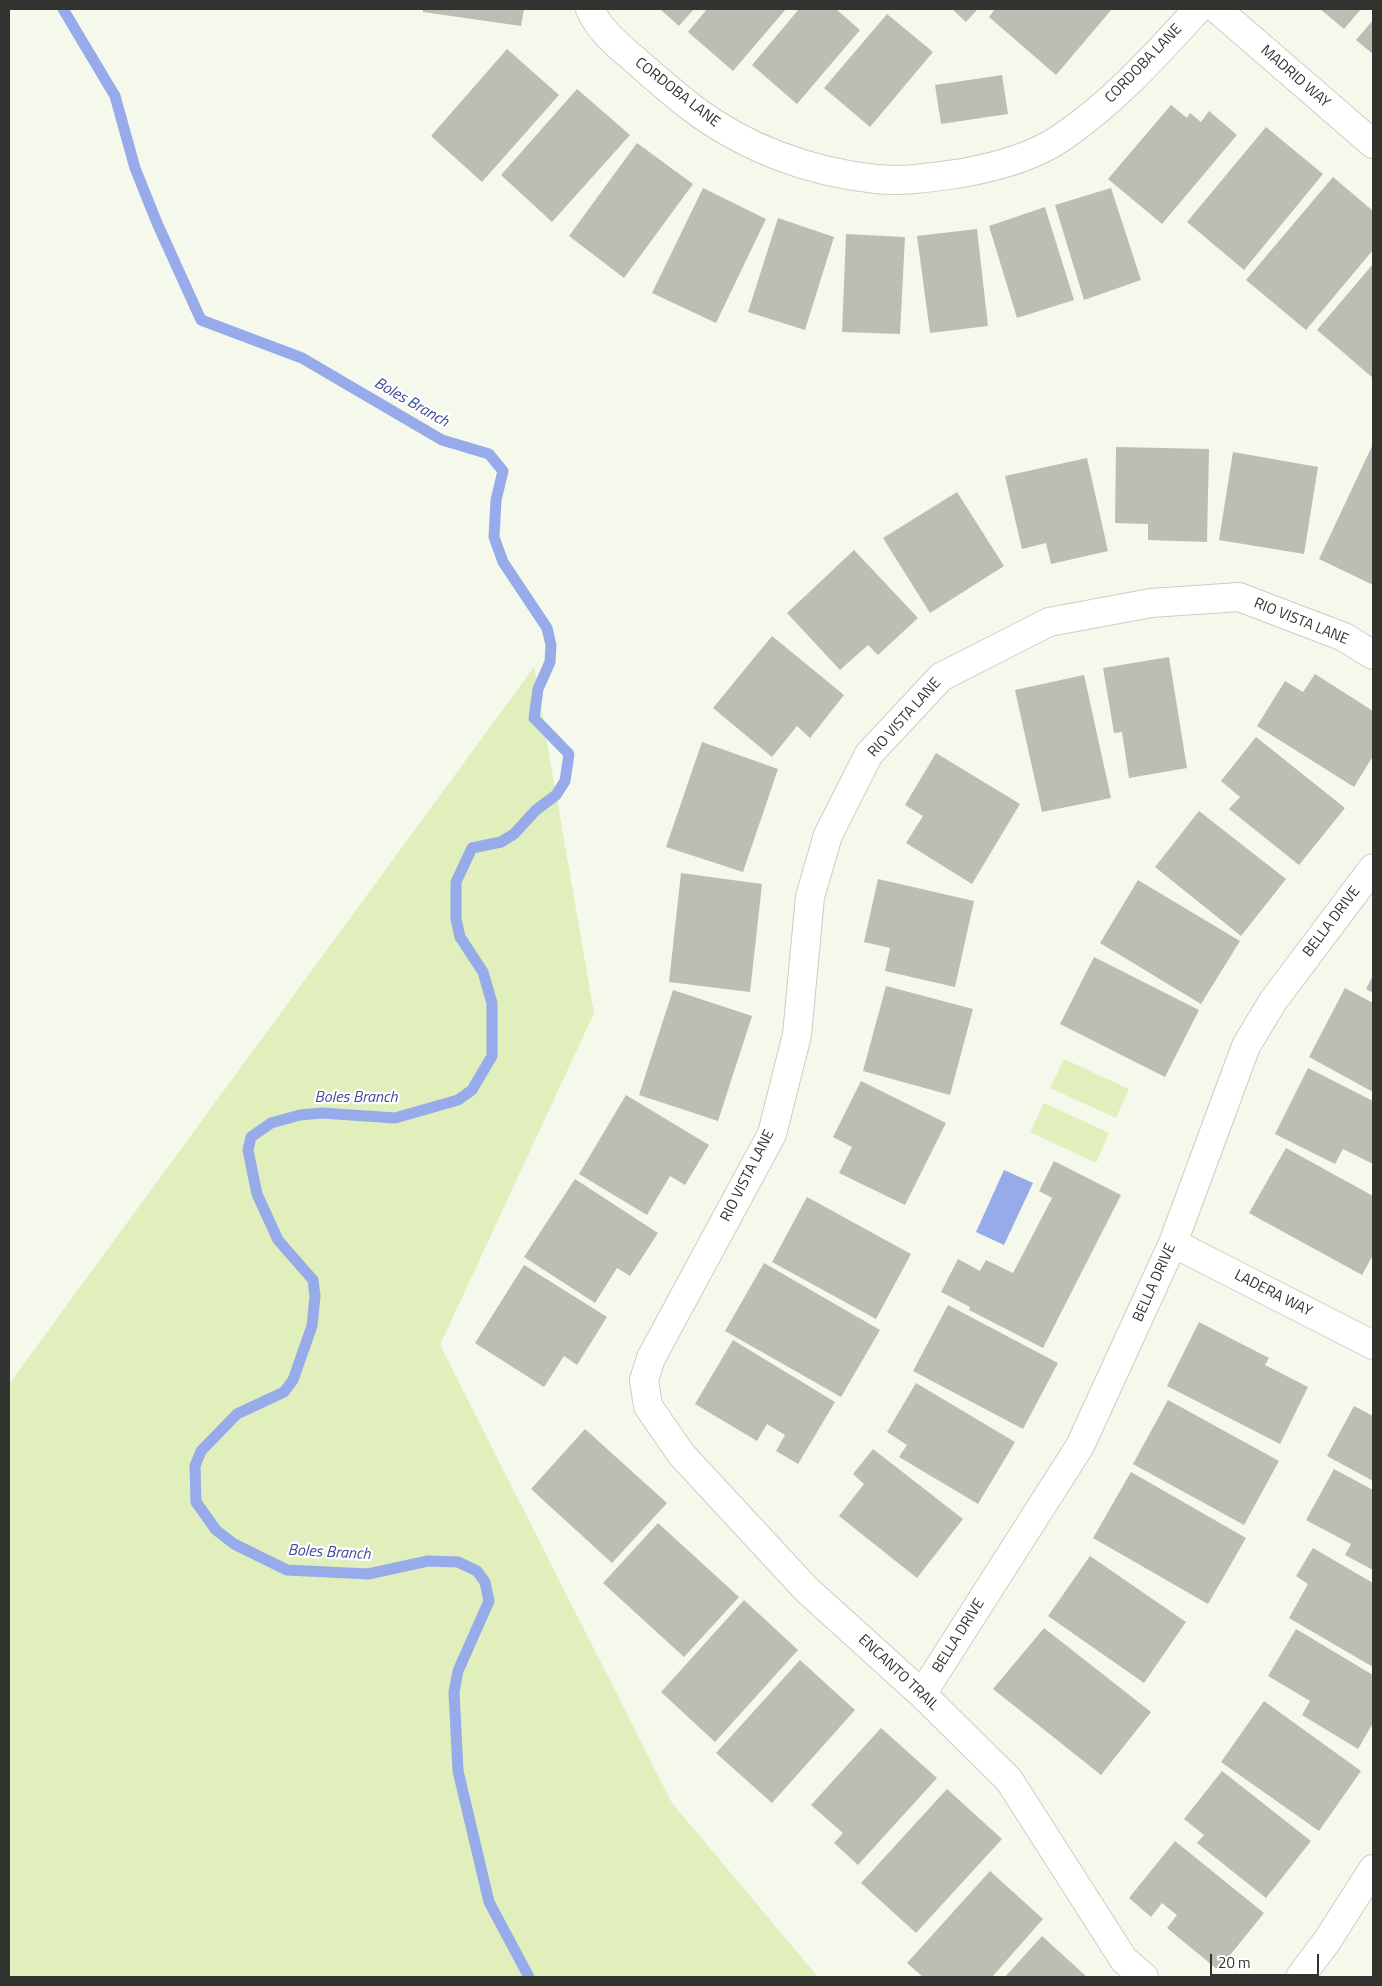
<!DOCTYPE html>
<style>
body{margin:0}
#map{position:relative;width:1382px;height:1986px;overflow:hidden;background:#f4f9eb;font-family:"Titillium Web",sans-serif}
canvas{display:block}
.frame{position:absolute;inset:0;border:10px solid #31332e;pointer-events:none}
.scale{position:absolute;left:1210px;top:1954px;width:109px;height:22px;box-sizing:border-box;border:2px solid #31332e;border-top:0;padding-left:6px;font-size:15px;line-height:18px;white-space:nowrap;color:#31332e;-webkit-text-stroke:4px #fff;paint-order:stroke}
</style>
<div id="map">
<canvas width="1382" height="1986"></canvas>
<div class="frame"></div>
<div class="scale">20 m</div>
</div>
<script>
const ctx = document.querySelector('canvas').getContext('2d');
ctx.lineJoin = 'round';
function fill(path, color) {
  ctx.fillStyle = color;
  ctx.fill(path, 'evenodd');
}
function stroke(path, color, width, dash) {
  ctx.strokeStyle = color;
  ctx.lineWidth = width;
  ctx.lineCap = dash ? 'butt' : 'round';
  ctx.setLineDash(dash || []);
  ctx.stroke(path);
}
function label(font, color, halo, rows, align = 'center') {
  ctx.font = font + ' "Titillium Web",sans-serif';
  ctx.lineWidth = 4.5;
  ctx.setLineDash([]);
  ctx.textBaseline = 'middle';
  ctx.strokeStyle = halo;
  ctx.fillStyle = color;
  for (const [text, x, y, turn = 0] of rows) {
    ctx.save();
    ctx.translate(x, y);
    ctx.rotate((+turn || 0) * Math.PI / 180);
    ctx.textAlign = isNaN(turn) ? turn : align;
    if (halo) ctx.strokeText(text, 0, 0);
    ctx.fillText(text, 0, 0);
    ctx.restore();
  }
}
fill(new Path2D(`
 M534,667L594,1013L440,1345L672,1803L818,1977H9V1384Z
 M1064,1059L1129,1089L1116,1118L1050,1088Z
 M1044,1103L1109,1133L1096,1163L1030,1132Z`), '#e0efbc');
fill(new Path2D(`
 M1004,1170L1033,1183L1004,1245L976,1232Z`), '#97aae9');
stroke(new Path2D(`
 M63,9L115,96L135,168L157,223L201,320L302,358L442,440L489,454L503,471L496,500L494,537L503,562L547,628L551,645L550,662L538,689L534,718L569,754L565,781L556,795L536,810L514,834L501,842L472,848L456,882V919L460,937L483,972L492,1003V1056L472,1090L458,1100L395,1118L322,1113L300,1115L271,1123L251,1137L248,1150L257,1194L278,1240L313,1280L315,1296L312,1326L293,1380L284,1392L237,1414L201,1451L195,1466L196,1502L216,1530L234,1544L287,1570L368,1574L428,1561L458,1562L477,1571L485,1582L489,1601L458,1671L454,1692L458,1771L489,1902L529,1977`), '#97aae9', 11);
fill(new Path2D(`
 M423,9H524L521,26L423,12Z
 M660,9H694L679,26Z
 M707,9H786L733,71L688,32Z
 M799,9H836L860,30L797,104L752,65Z
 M952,9H978L966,22Z
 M995,9H1112L1056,75L989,17Z
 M1320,9H1361L1344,29Z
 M887,14L933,52L870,127L824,88Z
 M1373,20V54L1356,40Z
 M507,49L559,95L482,182L431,136Z
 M1002,75L1008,114L941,124L935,85Z
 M577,89L630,135L552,222L501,175Z
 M1171,105L1187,118L1190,113L1201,122L1209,111L1237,135L1162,224L1108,179Z
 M1266,127L1323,174L1244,270L1187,222Z
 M637,143L693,184L624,278L569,236Z
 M1333,177L1373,211V250L1306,330L1246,280Z
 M703,188L766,219L716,323L652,293Z
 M1111,188L1141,280L1084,300L1055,205Z
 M1045,207L1074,300L1017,318L989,226Z
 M778,218L834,237L805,330L748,312Z
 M977,229L988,326L930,333L917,236Z
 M846,234L905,237L900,334L842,332Z
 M1373,264V378L1317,330Z
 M1373,444V585L1319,559Z
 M1116,447L1209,449L1207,542L1148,540V524L1115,523Z
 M1233,452L1318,467L1304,554L1219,540Z
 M1087,458L1108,551L1051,564L1046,543L1022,549L1005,476Z
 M957,492L1004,566L930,613L883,538Z
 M854,550L918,618L878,655L868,645L840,670L787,613Z
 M772,636L844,695L810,738L797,726L772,757L713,708Z
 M1169,657L1187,768L1129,778L1122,732L1114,733L1103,668Z
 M1315,674L1373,711V756L1354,787L1257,726L1285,681L1303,692Z
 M1084,675L1111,798L1042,812L1015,690Z
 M1256,737L1345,808L1299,865L1229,809L1240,797L1221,781Z
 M702,742L778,769L743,872L666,847Z
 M936,753L1020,804L972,884L906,843L923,816L905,805Z
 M1199,811L1286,879L1241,936L1155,867Z
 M681,873L762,884L750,992L669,982Z
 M878,879L974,901L955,987L885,971L890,948L864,942Z
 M1138,880L1240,941L1201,1004L1100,943Z
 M1094,957L1199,1010L1165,1077L1060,1024Z
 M1373,975V993L1366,989Z
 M886,986L973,1009L950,1095L863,1071Z
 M1345,988L1373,1003V1092L1309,1057Z
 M673,990L752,1016L718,1121L639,1095Z
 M1308,1068L1373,1101V1164L1343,1149L1335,1164L1275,1134Z
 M861,1081L946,1123L905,1205L839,1173L852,1147L833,1137Z
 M626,1095L709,1145L685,1185L670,1176L647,1215L579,1174Z
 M1286,1148L1373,1196V1255L1362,1275L1249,1213Z
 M1054,1161L1121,1195L1043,1348L969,1310L970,1307L941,1292L958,1259L980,1271L986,1260L1013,1273L1052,1198L1039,1191Z
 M575,1179L658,1233L630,1276L617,1268L595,1303L524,1257Z
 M807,1197L911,1254L876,1319L772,1262Z
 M764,1263L880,1330L841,1397L725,1331Z
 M524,1265L607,1317L577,1365L564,1356L544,1387L475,1343Z
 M948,1305L1058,1363L1023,1429L913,1371Z
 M1199,1322L1269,1358L1265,1365L1308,1387L1280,1444L1167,1386Z
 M733,1340L835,1402L798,1464L776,1451L785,1435L767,1424L757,1441L695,1404Z
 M916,1383L1015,1442L978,1504L899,1457L907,1445L887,1432Z
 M1168,1400L1279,1461L1244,1525L1133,1464Z
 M1354,1406L1373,1416V1481L1327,1456Z
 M585,1429L667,1503L612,1563L531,1489Z
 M873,1449L963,1519L917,1578L839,1516L864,1484L853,1474Z
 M1334,1469L1373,1490V1570L1345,1555L1351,1544L1306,1520Z
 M1131,1472L1246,1538L1208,1604L1093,1538Z
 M658,1523L739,1597L684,1657L603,1583Z
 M1313,1548L1373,1583V1667L1289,1618L1308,1584L1296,1576Z
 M1090,1556L1186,1622L1144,1683L1048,1616Z
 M744,1600L798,1650L715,1742L661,1692Z
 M1044,1628L1151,1712L1101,1775L993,1689Z
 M1296,1629L1373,1675V1723L1358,1749L1302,1715L1310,1701L1268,1676Z
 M800,1660L855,1710L772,1803L716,1753Z
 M1264,1701L1361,1771L1319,1831L1221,1762Z
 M881,1728L937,1778L858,1865L834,1843L843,1833L811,1805Z
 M1222,1771L1311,1841L1266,1898L1197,1843L1204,1835L1184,1819Z
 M947,1789L1002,1839L916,1933L861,1883Z
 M1175,1841L1264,1913L1218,1970L1167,1928L1177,1915L1162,1903L1151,1917L1129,1898Z
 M990,1871L1043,1919L992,1977H923L907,1963Z
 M1042,1936L1087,1977H1005Z`), '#bbbfb3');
const minor = new Path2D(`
 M590,9C601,34 623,49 643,67C659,81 675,95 692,108C745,148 809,172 876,179C904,182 934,177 962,173C996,167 1033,157 1061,138C1115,101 1154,57 1198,9
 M1217,9L1373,144
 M1173,1243L1373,1345
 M922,1694L1080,1446L1173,1243L1246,1046L1273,1001L1373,868
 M1144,1977L1124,1960L1009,1780L922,1694L807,1590L681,1454L648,1406L644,1380L651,1358L772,1134L797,1035L810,897L828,835L869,754L941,677L1049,622L1151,603L1239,597L1344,637L1373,655
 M1300,1977L1327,1941L1373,1869`);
stroke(minor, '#cbcfc2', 30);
stroke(minor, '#fff', 28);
label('15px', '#31332e', '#fff', [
 ["CORDOBA LANE",1144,64,-46],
 ["MADRID WAY",1295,77,41],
 ["CORDOBA LANE",677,93,38],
 ["RIO VISTA LANE",1301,622,22],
 ["RIO VISTA LANE",905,718,-48],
 ["BELLA DRIVE",1332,922,-53],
 ["RIO VISTA LANE",748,1176,-63],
 ["BELLA DRIVE",1155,1283,-66],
 ["LADERA WAY",1273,1294,27],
 ["BELLA DRIVE",959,1636,-58],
 ["ENCANTO TRAIL",898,1673,43]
]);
label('italic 16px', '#3c4d98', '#fff', [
 ["Boles Branch",411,403,30],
 ["Boles Branch",356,1098],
 ["Boles Branch",329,1553,3]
]);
</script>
